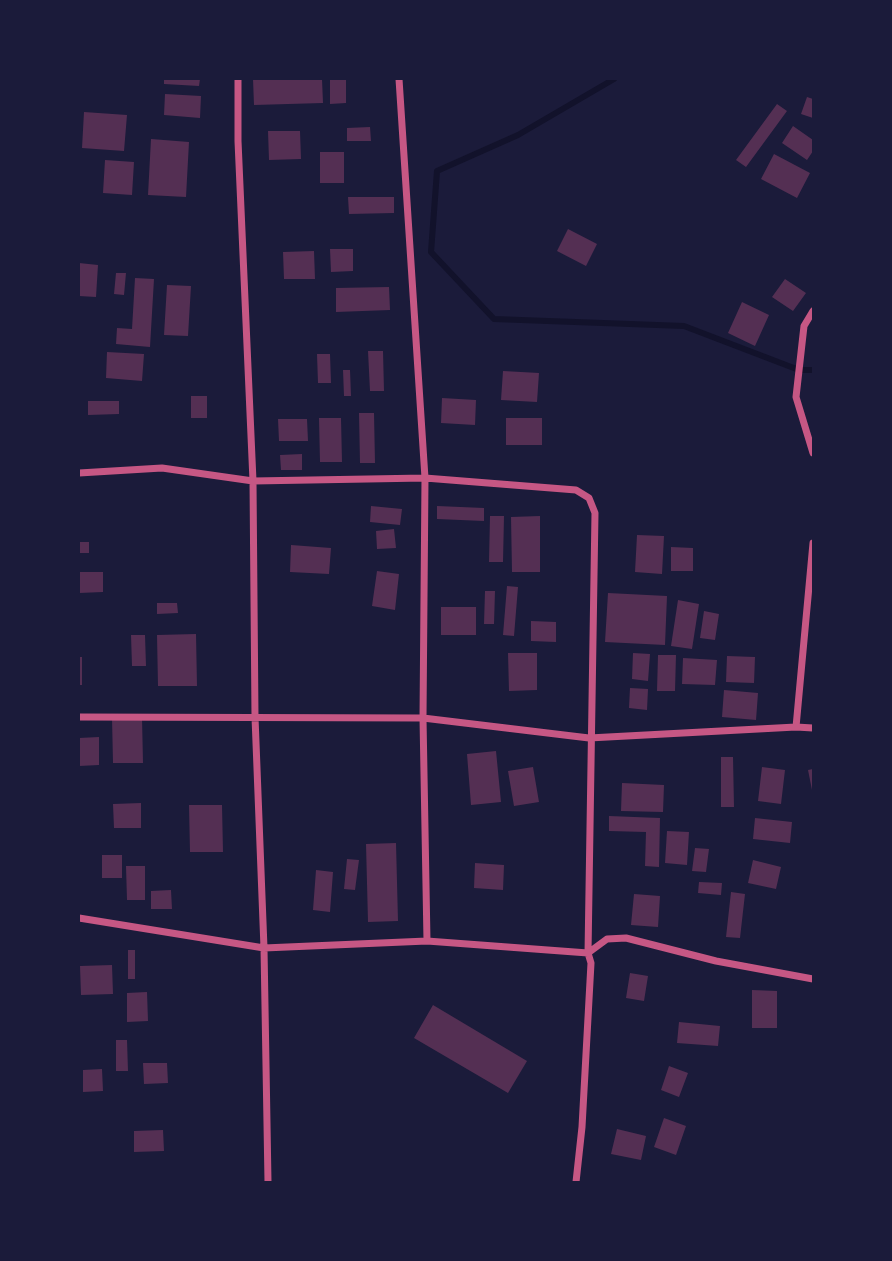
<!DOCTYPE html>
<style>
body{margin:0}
#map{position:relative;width:892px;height:1261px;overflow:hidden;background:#1b1b3a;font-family:Inter,sans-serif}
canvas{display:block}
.frame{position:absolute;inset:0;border:80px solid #1b1b3a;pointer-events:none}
</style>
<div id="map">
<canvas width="892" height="1261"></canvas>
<div class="frame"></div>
</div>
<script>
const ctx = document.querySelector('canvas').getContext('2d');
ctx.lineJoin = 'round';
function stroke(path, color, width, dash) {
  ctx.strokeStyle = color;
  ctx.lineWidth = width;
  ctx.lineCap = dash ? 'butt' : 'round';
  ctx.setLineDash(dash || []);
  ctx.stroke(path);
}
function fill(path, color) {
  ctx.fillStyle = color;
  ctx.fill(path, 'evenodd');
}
stroke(new Path2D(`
 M614,79L518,135L437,171L431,252L494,319L684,326L799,370H813`), '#12122b', 6);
fill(new Path2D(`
 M164,79H200L199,86L164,84Z
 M253,79H322L323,103L254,105Z
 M330,79H346V103L330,104Z
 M165,94L201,96L200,118L164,115Z
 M807,97L813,99V118L801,114Z
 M777,104L787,111L746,167L736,160Z
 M84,112L127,115L124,151L82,148Z
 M793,126L813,140V151L807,160L782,143Z
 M370,127L371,141H347V128Z
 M268,131H300L301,159L269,160Z
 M151,139L189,142L186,197L148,195Z
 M320,152H344V183H320Z
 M774,154L810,173L797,198L761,179Z
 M105,160L134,162L132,195L103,193Z
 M348,197H394V213L349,214Z
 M568,229L597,244L586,266L557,251Z
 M330,249H353V271L331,272Z
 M314,251L315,279H284L283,252Z
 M79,263L98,265L96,297L79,296Z
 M116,273H126L124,295L114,294Z
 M135,278L154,279L150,347L116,344L117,328L132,329Z
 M785,279L806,293L793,311L772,297Z
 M167,285L191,286L188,336L164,335Z
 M389,287L390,310L336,312V288Z
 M742,302L769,315L755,346L728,333Z
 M368,351H383L384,391H370Z
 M107,352L144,354L142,381L106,378Z
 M317,354H330L331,383H318Z
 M343,370H350L351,396H344Z
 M503,371L539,373L537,402L501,400Z
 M191,396H207V418H191Z
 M442,398L476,400L475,425L441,423Z
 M88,401H119V414L88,415Z
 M359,413H374L375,463H360Z
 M319,418H341L342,462H320Z
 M506,418H542V445H506Z
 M278,419H307L308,441H279Z
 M302,454V470H281L280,455Z
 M371,506L402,509L400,525L370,522Z
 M437,506L484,508V521L437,519Z
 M490,516H504L503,562H489Z
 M540,516V572H512L511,517Z
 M394,529L396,548L377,549L376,531Z
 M637,535L664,536L662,574L635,572Z
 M79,542H89V553H79Z
 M291,545L331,548L329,574L290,572Z
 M671,547L693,548V571H671Z
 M377,571L399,574L395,610L372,606Z
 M79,572H103V592L79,593Z
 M507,586L518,587L514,636L503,635Z
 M485,591H495L494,624H484Z
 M608,593L667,596L665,645L605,642Z
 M678,600L699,604L692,649L671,646Z
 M157,603H177L178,613L157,614Z
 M441,607H476V635H441Z
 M704,611L719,614L715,640L700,638Z
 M531,621L556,622V642L531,641Z
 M196,634L197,686H158L157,635Z
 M131,635H145L146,666H132Z
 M508,653H537V690L509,691Z
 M633,653L650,654L648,681L632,679Z
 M658,655H676L675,691H657Z
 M727,656L755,657L754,683L726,682Z
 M79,657H82V685H79Z
 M683,658L717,660L715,685L682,684Z
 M630,688L648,689L647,710L629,708Z
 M724,690L758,693L756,720L722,717Z
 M142,717L143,763H113L112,718Z
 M99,737V765L79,766V738Z
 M496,751L501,802L471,805L467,754Z
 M721,757H733L734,807H721Z
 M533,767L539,802L514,806L508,771Z
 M762,767L785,770L781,804L758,801Z
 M813,769V790H812L808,770Z
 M622,783L664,785L663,812L621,811Z
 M141,803V828H114L113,804Z
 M189,805H222L223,852H190Z
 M609,816L660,818L659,867L645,866L646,832L609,831Z
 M755,818L792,822L790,843L753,839Z
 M667,831L689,832L687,865L665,863Z
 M396,843L398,921L368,922L366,844Z
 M695,848L709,849L706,872L692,871Z
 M102,855H122V878H102Z
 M347,859L359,860L355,890L344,889Z
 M753,860L781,867L776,889L748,883Z
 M475,863L504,865L503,890L474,888Z
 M126,866H145V900H127Z
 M316,870L333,872L330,912L313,910Z
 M699,882L722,883L721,895L698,893Z
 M171,890L172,909H151V891Z
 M731,892L745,894L740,938L726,937Z
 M634,894L660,896L658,927L631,925Z
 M128,950H135V979H128Z
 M112,965L113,994L81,995L80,966Z
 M630,973L648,976L644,1001L626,998Z
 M752,990L777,991V1028H752Z
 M147,992L148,1021L127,1022V993Z
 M433,1005L527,1061L508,1093L414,1038Z
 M679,1022L720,1026L718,1046L677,1043Z
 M116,1040H127L128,1071H116Z
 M143,1063H167L168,1083L144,1084Z
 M669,1066L688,1073L679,1097L661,1090Z
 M102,1069L103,1091L83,1092V1070Z
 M664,1118L686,1126L676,1155L654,1147Z
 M617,1129L646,1136L641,1160L611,1154Z
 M163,1130L164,1151L134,1152V1131Z`), '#542f53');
stroke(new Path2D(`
 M238,79V141L253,481L255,717L264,948L268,1182
 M399,79L425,478L423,718L427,941
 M813,311L804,326L796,397L813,453
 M79,473L162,468L253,481L425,478L576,490L589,498L595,513L588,953L591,963L582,1127L576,1182
 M79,717L423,718L589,738L796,727L813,728
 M796,727L813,543
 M79,918L264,948L427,941L588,953L607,939L626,938L716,961L813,979`), '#c65784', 7);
</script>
